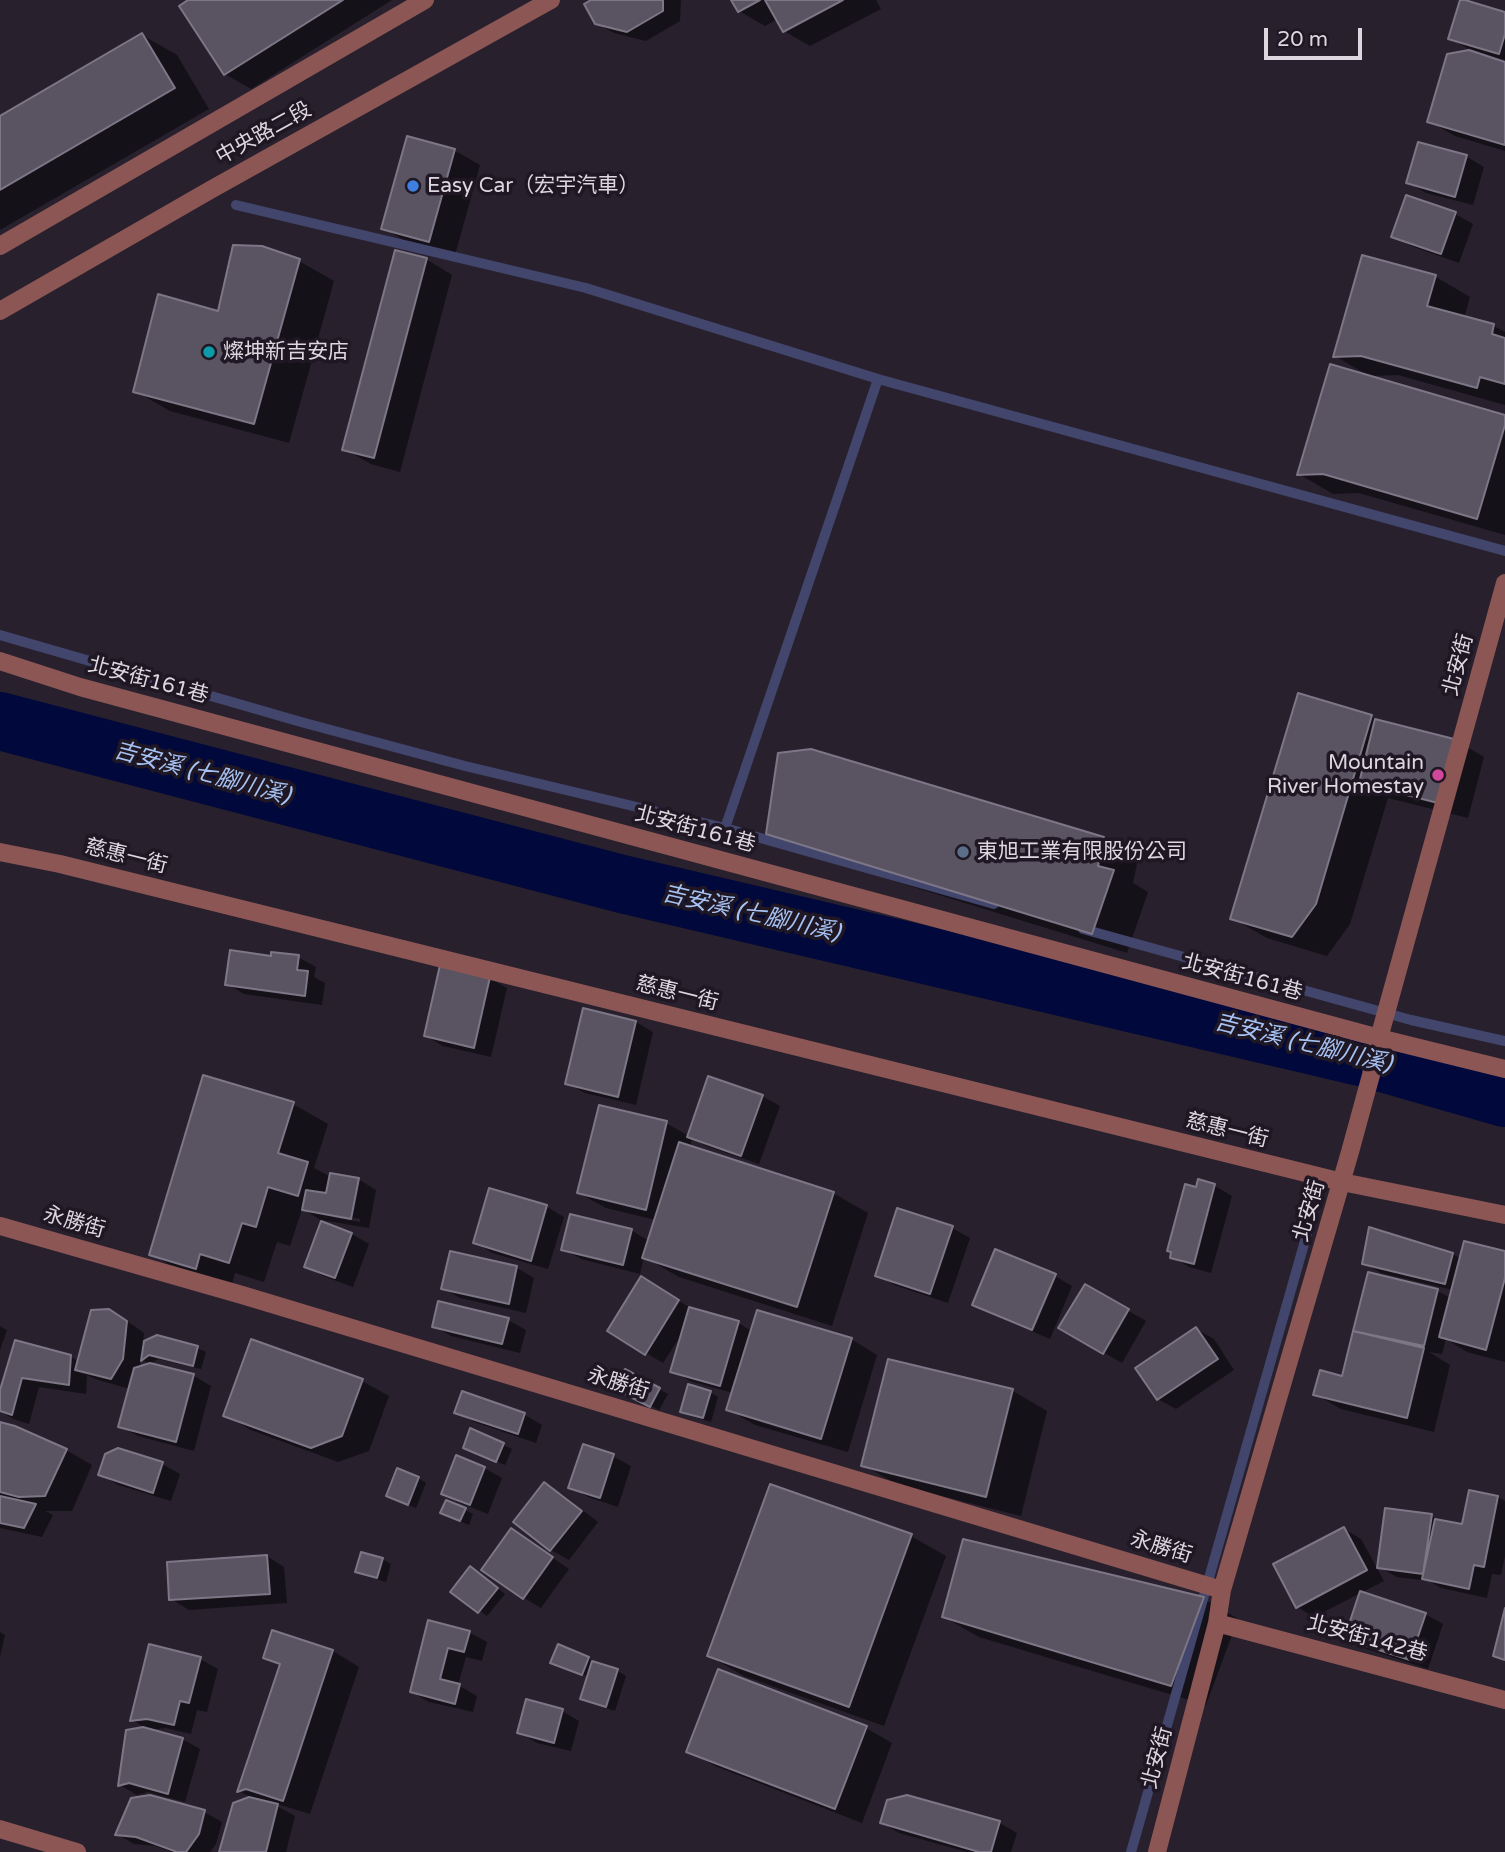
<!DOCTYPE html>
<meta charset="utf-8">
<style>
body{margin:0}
#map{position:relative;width:1505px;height:1852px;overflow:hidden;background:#28202d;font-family:"Varela Round",sans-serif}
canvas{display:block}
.scale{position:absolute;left:1264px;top:28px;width:98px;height:32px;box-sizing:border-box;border:4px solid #ddd7e0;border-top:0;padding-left:9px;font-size:21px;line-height:24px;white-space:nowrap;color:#ddd7e0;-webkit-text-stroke:5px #1f1723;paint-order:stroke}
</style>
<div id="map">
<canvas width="1505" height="1852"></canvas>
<div class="scale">20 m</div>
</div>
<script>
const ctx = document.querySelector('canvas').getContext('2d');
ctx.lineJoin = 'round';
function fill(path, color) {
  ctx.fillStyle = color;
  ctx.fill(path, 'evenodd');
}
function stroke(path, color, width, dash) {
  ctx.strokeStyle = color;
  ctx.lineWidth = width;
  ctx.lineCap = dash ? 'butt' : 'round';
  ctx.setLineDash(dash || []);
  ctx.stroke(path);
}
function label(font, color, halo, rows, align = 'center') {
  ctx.font = font + ' "Varela Round","Noto Sans TC",sans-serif';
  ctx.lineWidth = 7;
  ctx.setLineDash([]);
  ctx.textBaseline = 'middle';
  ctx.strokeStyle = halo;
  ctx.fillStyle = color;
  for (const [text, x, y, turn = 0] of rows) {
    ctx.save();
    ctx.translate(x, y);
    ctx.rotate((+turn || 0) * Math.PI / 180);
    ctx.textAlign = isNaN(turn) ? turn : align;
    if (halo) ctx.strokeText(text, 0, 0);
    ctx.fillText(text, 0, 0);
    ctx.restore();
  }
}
fill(new Path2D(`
 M191,0H392L251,89L225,74Z
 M595,0H681L680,21L646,41L614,33L596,23Z
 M733,0H876L881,9L810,46L784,31L778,19L765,26L739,11Z
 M1505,14V60L1467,48L1450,38Z
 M142,35L177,55L209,109L0,230V118Z
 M1505,64V151L1455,136L1429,121Z
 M1420,144L1467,157L1484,167L1473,205L1426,193L1409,183Z
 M454,150L480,165L455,255L409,243L383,228Z
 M1407,197L1455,214L1473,224L1459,263L1411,246L1394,236Z
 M1363,257L1436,277L1470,297L1464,318L1494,326L1505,332V405L1398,375L1369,376L1335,356Z
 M426,259L452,275L400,472L371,464L344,449Z
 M299,261L334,281L289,443L170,411L135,391L219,313Z
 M1505,417V535L1359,493L1333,494L1299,474Z
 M1299,695L1372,717L1381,722L1457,741L1484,757L1468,818L1388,798L1350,924L1327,956L1267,938L1232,918Z
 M768,833L1103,838L1138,859L1133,883L1148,892L1127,953L803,853Z
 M298,957L316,967L314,977L325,983L322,1005L244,994L227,984L272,958Z
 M490,978L507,988L491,1057L443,1046L426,1036Z
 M585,1010L636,1022L653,1032L636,1105L585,1093L567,1083Z
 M762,1096L780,1106L759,1164L706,1146L692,1138L690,1148L833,1193L868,1213L832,1326L679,1277L644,1257L640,1274L581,1259L563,1249L631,1230L649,1241L656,1220L606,1208L579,1193L666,1123L689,1136Z
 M293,1104L328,1124L314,1168L331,1177L358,1179L376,1190L369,1228L321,1220L302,1209L290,1246L277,1242L264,1282L235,1273L231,1288L185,1274L151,1254ZM333,1214L360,1219V1222L333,1217Z
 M1199,1181L1215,1186L1232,1196L1211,1273L1189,1267L1172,1257Z
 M491,1190L547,1207L564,1217L548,1269L492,1253L475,1242Z
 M898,1211L952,1228L970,1238L948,1303L894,1285L877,1275Z
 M322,1223L352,1234L369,1244L353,1287L323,1276L306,1266Z
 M451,1253L517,1268L534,1278L526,1313L460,1298L443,1288Z
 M1505,1253V1362L1467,1352L1446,1339L1442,1354L1429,1352L1450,1365L1434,1432L1341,1409L1315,1394L1343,1378L1354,1331L1437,1291L1451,1298L1453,1290L1381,1273L1364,1263L1453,1254L1461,1259Z
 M1055,1276L1072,1286L1050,1339L991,1314L974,1304Z
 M1085,1286L1146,1321L1122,1363L1061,1328Z
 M659,1289L694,1310L738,1323L752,1331L851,1339L877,1355L848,1452L755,1425L729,1410L733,1393L690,1381L673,1371L683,1332L663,1363L646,1353Z
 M508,1320L526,1330L520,1353L451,1336L434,1326Z
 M127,1321L144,1333L143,1343L157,1337L197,1348L206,1352L201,1369L158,1359L150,1364L141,1359L140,1368L150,1365L194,1376L211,1386L194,1451L138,1436L120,1426L130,1389L95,1379L87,1375L86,1394L39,1387L29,1424L13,1419L0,1411V1396L16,1342L70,1356L79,1362Z
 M0,1326L7,1330L0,1350Z
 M1196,1329L1214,1339L1234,1370L1176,1409L1158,1399Z
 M252,1341L362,1381L389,1396L369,1451L338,1462L251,1430L225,1415Z
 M889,1361L1013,1391L1047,1411L1021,1516L898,1485L863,1465Z
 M626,1371L668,1394L659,1410L626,1392L629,1385Z
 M710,1392L718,1397L711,1422L690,1416L682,1411Z
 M463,1393L525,1415L542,1425L536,1443L474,1422L456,1412Z
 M0,1424L66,1450L92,1465L72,1511H45L53,1515L42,1537L0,1528Z
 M471,1431L512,1449L505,1465L473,1451Z
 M613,1456L631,1466L618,1507L588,1497L570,1487Z
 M162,1464L180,1474L171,1501L118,1485L100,1475Z
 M484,1468L502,1478L488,1514L460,1503L443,1493Z
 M418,1478L426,1483L416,1508L396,1500Z
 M545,1484L562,1494L598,1522L569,1560L551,1550L515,1522Z
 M771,1486L911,1536L946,1556L884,1726L744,1676L709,1656Z
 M1470,1492L1498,1497L1505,1501V1556L1501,1575L1492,1574L1487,1598L1441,1588L1429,1581L1397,1577L1379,1567L1431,1516L1442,1522L1463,1526Z
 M465,1510L473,1514L469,1525L450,1517Z
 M1344,1529L1361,1539L1384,1581L1314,1617L1297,1607Z
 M529,1541L569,1569L541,1608L524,1598L484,1569Z
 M964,1541L1204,1599L1238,1619L1206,1705L979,1637L944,1617Z
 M267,1556L284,1567L287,1603L189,1610L171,1599Z
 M382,1559L391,1564L386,1582L365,1576L357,1572Z
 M478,1573L505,1594L487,1616L453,1591Z
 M1425,1614L1443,1624L1428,1669L1364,1648L1347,1638Z
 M429,1623L469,1632L487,1642L482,1661L466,1657L458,1685L477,1696L473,1712L429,1702L412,1692Z
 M0,1632L5,1635L0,1657Z
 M273,1632L333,1651L359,1667L310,1814L277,1804V1806L295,1816L286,1852H221L252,1798L239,1791L281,1666L265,1657Z
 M588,1658L597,1663L596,1664L618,1671L626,1676L615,1711L590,1703L582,1698L589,1677L561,1666Z
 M200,1659L218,1669L207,1712L197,1710L191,1734L166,1728L149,1730L182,1739L200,1749L185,1802L148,1792L137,1795L120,1785L146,1728L132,1720Z
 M562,1711L579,1721L571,1751L537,1743L519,1732Z
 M866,1728L892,1743L862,1823L715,1766L688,1751Z
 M907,1797L1000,1823L1017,1833L1011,1852H967L899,1833L882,1823Z
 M204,1812L222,1822L216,1844L210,1852H172L155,1846L134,1844L117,1834Z`), '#0007');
stroke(new Path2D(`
 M236,205L586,288L878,379L1505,551
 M0,635L301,722L465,766L725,828L994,904
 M725,828L878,379
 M1083,929L1411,1020L1505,1041
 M1131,1852L1318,1195`), '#42466d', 10);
stroke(new Path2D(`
 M0,721L622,884L1369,1059L1505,1098`), '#00083c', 58);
const building = new Path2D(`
 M188,0H343L224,75L179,6Z
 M591,0H663V11L627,32L595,24L584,4Z
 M731,0H760L738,12Z
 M765,0H843L783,32Z
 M1460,0H1465L1505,12V34L1499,54L1448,39Z
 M142,33L175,88L0,190V116Z
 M1469,50L1505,62V145L1427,122L1447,54Z
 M407,136L455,149L429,242L381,229Z
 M1418,142L1467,155L1455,197L1406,183Z
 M1406,195L1456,212L1441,254L1391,237Z
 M233,245L262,246L300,259L254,424L133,392L158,294L218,311Z
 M395,250L427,258L374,458L342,450Z
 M1362,255L1436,275L1427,306L1494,324L1492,334L1505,338V384L1480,377L1477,388L1361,356L1333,357Z
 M1330,364L1505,415V425L1477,519L1323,474L1297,475Z
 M1298,693L1372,715L1316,904L1292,937L1230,919Z
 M1375,719L1458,740L1442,804L1359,783Z
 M811,749L1104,837L1098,866L1114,870L1092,934L766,834L778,753Z
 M230,950L271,956V952L299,955L297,970L308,971L305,996L225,985Z
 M440,965L490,977L474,1048L424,1036Z
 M583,1008L636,1021L618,1097L565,1084Z
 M203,1075L294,1102L278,1153L308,1162L298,1196L268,1187L256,1227L242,1223L229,1263L200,1254L196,1269L149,1255Z
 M708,1076L763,1095L741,1156L687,1137Z
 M599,1105L667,1121L646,1210L577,1193Z
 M679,1142L834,1192L797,1307L642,1258Z
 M330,1173L359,1178L351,1219L302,1210L306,1190L326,1193Z
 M1198,1179L1215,1184L1194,1264L1170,1258L1171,1252L1167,1251L1185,1184L1196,1187Z
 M489,1188L547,1205L531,1261L473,1243Z
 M897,1208L953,1226L930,1294L875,1276Z
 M570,1214L632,1229L623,1265L561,1250Z
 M321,1221L352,1233L335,1278L304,1267Z
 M1369,1227L1453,1253L1445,1284L1362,1264Z
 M1464,1241L1505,1251V1278L1486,1350L1439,1337Z
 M995,1249L1056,1274L1032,1330L972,1305Z
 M450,1251L517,1266L509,1304L441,1289Z
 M1368,1272L1438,1289L1424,1346L1353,1331Z
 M641,1276L679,1300L645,1355L607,1331Z
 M1085,1284L1129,1309L1103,1354L1058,1328Z
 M438,1301L509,1318L502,1344L432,1327Z
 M689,1307L739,1321L720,1386L670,1372Z
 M109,1309L127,1321L123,1359L111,1379L75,1370L91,1310Z
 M757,1310L852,1338L821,1439L726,1410Z
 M1196,1327L1218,1359L1157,1400L1135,1368Z
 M1353,1331L1424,1348L1407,1418L1313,1395L1320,1370L1342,1376Z
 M157,1335L198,1346L193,1366L149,1355L141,1361L144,1341Z
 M251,1339L363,1379L342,1436L311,1448L223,1416Z
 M15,1340L71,1355L69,1385L22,1378L12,1415L0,1411V1390Z
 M888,1359L1013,1389L986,1497L861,1466Z
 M150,1363L194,1374L176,1442L118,1427L134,1368Z
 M625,1369L660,1388L650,1407L623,1393L627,1385L618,1381Z
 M688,1384L711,1391L703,1418L680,1412Z
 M462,1391L525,1413L518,1434L454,1413Z
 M0,1422L15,1426L67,1449L45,1496L19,1497L0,1492Z
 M470,1428L504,1443L496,1462L463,1448Z
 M583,1444L614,1454L600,1498L568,1488Z
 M118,1448L163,1462L153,1493L98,1475L105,1454Z
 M456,1455L485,1467L470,1505L441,1494Z
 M397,1468L419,1477L408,1505L386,1496Z
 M544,1482L582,1511L550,1551L513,1522Z
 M770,1484L912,1534L849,1707L707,1656Z
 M1469,1490L1498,1496L1484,1567L1474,1565L1469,1589L1422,1579L1435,1519L1462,1524Z
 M0,1496L36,1504L24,1528L0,1523Z
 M446,1500L466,1508L460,1521L440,1513Z
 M1385,1508L1432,1514L1423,1574L1377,1568Z
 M1344,1527L1367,1570L1296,1608L1273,1564Z
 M511,1528L553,1557L523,1599L481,1570Z
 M963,1539L1204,1597L1171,1686L942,1617Z
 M361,1552L383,1558L377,1578L355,1572Z
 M267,1555L270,1594L169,1600L167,1562Z
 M470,1566L498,1588L478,1613L450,1592Z
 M1360,1591L1426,1613L1410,1660L1344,1639Z
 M1505,1608V1660L1493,1656Z
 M428,1620L470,1631L464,1652L448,1648L440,1679L460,1684L455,1704L410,1692Z
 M272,1630L333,1650L283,1801L246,1789L237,1792L280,1664L263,1658Z
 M149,1644L201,1657L189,1703L180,1701L174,1725L147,1719L130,1721Z
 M558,1644L589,1657L582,1675L550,1663Z
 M592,1661L618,1669L606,1707L580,1699Z
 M718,1669L867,1726L835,1809L686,1752Z
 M526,1699L563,1709L554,1743L517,1733Z
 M143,1727L183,1738L168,1794L129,1783L118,1786L126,1730Z
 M150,1795L205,1810L199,1834L186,1852H177L136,1837L115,1835L131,1798Z
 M907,1795L1000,1821L991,1852H979L880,1823L887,1800Z
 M249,1797L278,1804L266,1852H219L233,1803Z`);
fill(building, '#595362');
stroke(building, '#7d7686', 2);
stroke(new Path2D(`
 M0,246L425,0
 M0,311L212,189L551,0
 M0,661L80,687L1379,1038L1505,1069
 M0,852L60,864L1342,1182L1505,1215
 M0,1226L242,1295L1222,1590
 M1217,1623L1505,1700
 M0,1829L77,1852
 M1157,1852L1217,1623L1222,1590L1350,1152L1371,1075L1379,1038L1505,583`), '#8c5655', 18);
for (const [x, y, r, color] of [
 [413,186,7,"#3f7fe0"],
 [209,352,7,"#0f9aa8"],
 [1438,775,7,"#d1479c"],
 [963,852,7,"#5c6f8a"]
]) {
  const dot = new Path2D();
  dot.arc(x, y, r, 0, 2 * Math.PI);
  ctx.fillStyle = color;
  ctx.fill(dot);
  stroke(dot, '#1f1723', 2.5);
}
label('21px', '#ddd7e0', '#1f1723', [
 ["中央路二段",264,134,-29],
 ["北安街",1459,665,-75],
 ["北安街161巷",148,681,15],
 ["北安街161巷",695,830,15],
 ["慈惠一街",126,857,14],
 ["北安街161巷",1242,978,15],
 ["慈惠一街",677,994,14],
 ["慈惠一街",1227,1131,14],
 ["北安街",1310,1211,-74],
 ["永勝街",74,1223,16],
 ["永勝街",618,1384,17],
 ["永勝街",1161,1548,17],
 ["北安街142巷",1367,1639,15],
 ["北安街",1158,1758,-75]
]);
label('21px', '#ddd7e0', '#1f1723', [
 ["Easy Car（宏宇汽車）",427,186],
 ["燦坤新吉安店",223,352],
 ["Mountain",1424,763,"right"],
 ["River Homestay",1424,787,"right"],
 ["東旭工業有限股份公司",977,852]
], 'left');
label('italic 23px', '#a6c2f4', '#1f1723', [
 ["吉安溪 (七腳川溪)",202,774,15],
 ["吉安溪 (七腳川溪)",751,914,13],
 ["吉安溪 (七腳川溪)",1303,1044,14]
]);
</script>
